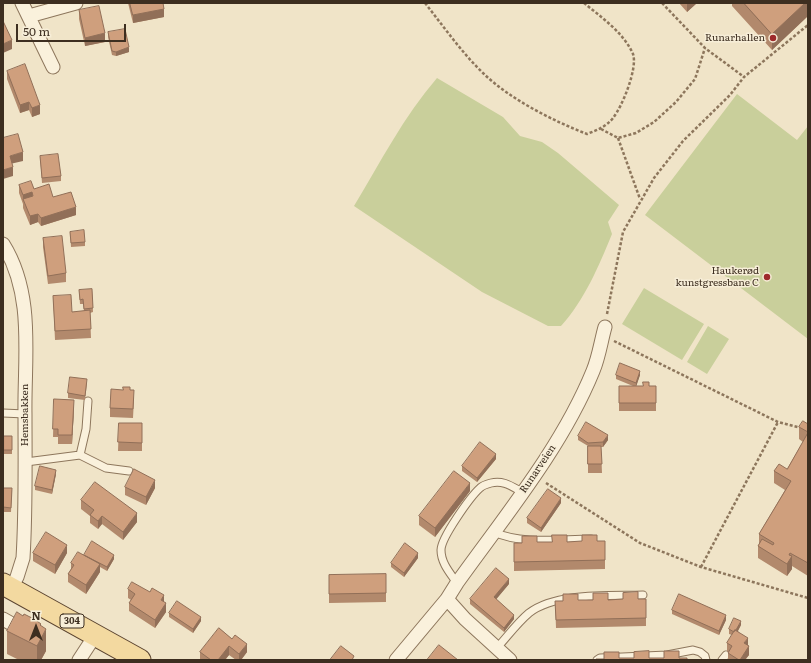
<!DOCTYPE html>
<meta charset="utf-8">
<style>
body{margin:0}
#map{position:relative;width:811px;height:663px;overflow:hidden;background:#f0e4c8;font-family:Literata,serif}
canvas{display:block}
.frame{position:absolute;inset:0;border:4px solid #3d2e20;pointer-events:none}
.north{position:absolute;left:16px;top:607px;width:40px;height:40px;-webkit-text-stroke:3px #f7eed8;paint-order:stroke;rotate:0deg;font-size:11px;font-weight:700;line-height:16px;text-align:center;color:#3d2e20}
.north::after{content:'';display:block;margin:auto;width:14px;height:18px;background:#3d2e20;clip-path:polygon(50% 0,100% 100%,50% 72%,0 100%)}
.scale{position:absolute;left:16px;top:24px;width:110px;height:18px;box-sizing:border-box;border:2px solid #3d2e20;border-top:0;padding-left:5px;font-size:12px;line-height:14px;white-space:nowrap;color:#3d2e20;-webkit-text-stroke:3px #f7eed8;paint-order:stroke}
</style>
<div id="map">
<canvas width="811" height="663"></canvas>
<div class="frame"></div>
<div class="north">N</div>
<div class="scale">50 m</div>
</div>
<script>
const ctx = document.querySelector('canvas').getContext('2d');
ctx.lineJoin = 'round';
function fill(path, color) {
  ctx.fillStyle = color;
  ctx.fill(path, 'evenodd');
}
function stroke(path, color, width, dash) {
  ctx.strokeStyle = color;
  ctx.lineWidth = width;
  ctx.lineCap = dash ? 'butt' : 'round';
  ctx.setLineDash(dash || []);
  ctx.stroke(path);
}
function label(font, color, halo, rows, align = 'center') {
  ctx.font = font + ' Literata,serif';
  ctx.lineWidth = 3;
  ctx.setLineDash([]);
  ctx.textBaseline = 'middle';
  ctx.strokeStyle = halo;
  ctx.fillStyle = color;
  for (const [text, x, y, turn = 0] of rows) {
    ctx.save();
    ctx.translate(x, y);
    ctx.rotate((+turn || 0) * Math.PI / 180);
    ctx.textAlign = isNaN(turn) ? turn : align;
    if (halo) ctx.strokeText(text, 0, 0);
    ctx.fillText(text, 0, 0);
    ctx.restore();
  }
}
fill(new Path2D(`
 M437,78L503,117L520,136L542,142L558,153L619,205L608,222L612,234C599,266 584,301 561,326H548L482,292L354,206C380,163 404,116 437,78Z
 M737,94L797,140L808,126V339L645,215Z
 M644,288L704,324L682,360L622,324Z
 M708,326L729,339L707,374L687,362Z`), '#c9cf9b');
const service = new Path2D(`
 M3,413L25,414
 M80,455L86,429L88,401
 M26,462L80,455L106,468L129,471
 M494,532C522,545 560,539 591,539
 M457,583C450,573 441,563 441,550C441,538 470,497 480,488C482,486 487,484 491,483C503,480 511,486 522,492
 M496,649C507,637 517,623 529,613C556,592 610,596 643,595
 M597,660L600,658L667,655L693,650L700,652L705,656L706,660
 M722,660L726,655`);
const minor = new Path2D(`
 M22,3L53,67
 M29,16L76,3
 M3,244C35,295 24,358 25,414C25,462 26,510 23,558L17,577L11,588
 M447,599L465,619L510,660
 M3,619L26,632
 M79,660L96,634
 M396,660L447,599L457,583C505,516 562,447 593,371C599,357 601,341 605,327`);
const primary = new Path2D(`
 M3,584L140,660`);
stroke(service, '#8d765c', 9);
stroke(minor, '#8d765c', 15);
stroke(primary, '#5b4430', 23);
stroke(new Path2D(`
 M425,3C444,27 462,53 484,74C510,99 553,121 587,134C597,130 606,127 613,118C622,107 638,68 633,54C624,33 601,17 584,3
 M662,3L705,48L744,77
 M601,129L618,138L636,133L654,122L676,102L695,79L705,48
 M618,138L640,199
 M607,314L623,232L654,178L683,141L730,95L744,77L808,25
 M614,341L778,422L801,428
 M546,483L640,543L701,567L808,598
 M701,567L778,422`), '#8d765c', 2.5, [3, 2]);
stroke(service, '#faf1dc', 7);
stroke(minor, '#faf1dc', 13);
stroke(primary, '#f3d9a0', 21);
fill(new Path2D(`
 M128,3H163L164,17L133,23Z
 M679,3H697L687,12Z
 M732,3H808V16L772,50L732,6Z
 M79,10L105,42L85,46L79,19Z
 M108,32L129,52L116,56L112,55L108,37Z
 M7,71L40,114L32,117L29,110L20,113L7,79Z
 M40,156L61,176V181L42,183Z
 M19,185L34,189L53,197L76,215L41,226L38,222L30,225L23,208V203V204L19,193Z
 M70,232L85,242V246L71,247Z
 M43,238L66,273V282L48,284L43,247Z
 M92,289L93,312L90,313L91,338L55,340L53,296L72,312L84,311L83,304H80L79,290Z
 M616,375H640L636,386H656V411H619V386H633L616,379Z
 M87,383L85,400L68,398V393Z
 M130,390L134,399L133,418L110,417V408Z
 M54,399L74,408L72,444H58V437H53Z
 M119,423H142V451H118Z
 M808,424V576L792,566V569L787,576L758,558V546L759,544V534L785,490L774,483V471L787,469L803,442L799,439V427Z
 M4,436H12V454H4Z
 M578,436L608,440L603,447H601L602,473H588V446L578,440Z
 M496,459L477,482L462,471V466Z
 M56,474L52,494L35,490V486Z
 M125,487L155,488L146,505L125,495Z
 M3,488H12L11,512H3Z
 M470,491L435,537L419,525V516Z
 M81,500L137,522L123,540L102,524L98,529L90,523V516L81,509Z
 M561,503L541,532L527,523V518Z
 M605,541V569L514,571V543Z
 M33,553H67L55,574L33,561Z
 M84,555L114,559L107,571L100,567V572L86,594L68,582V574L71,569V563L84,556Z
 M418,558L404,577L391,567V563Z
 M386,574V602L329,603V575Z
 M509,584L496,599L514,619L504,632L470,604V599Z
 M128,589L150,592L164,602L166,612L155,628L129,611V603L131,600L128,598Z
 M646,599V626L556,628L555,601Z
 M672,610L726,620L719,635L672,614Z
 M169,613L201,621L193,633L169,617Z
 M23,616L38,622L41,626L46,651L41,660H19L7,654V631Z
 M741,625L738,631L748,646L749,655L745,660H728V652L727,651V643L732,635L729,634V629Z
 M219,628L247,652L241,660H236L229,655L225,660H200V652Z`), '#b2896c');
fill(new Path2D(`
 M687,3H697L687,12Z
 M805,3H808V16L772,50V34Z
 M164,9V17L133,23V15Z
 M105,33V42L85,46V38Z
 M12,40V49L3,53V44Z
 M129,47V52L116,56V52Z
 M29,102V110L20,113V105Z
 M40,105V114L32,117V108Z
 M23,152V161L10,164V156Z
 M13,167V176L3,179V170Z
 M32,192V201L23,199V204V195Z
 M76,207V215L41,226V218Z
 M38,214V222L30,225V216Z
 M640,371V375L636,387V383Z
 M74,400V408L72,444V435Z
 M608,435V440L603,447V442Z
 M496,454V459L477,482V478Z
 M56,470V474L52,494V490Z
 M155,480V488L146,505V497Z
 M470,483V491L435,537V528Z
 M561,498V503L541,532V528Z
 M137,513V522L123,540V532Z
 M102,516V524L98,529V521Z
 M67,545V553L55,574V565Z
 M418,553V558L404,577V573Z
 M790,553V559L792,556V569L787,576V564L789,555Z
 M114,555V559L107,571V567Z
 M100,564V572L86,594V585Z
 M509,579V584L494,602V597Z
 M164,595V604L161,600Z
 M166,603V612L155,628V620Z
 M514,615V619L504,632V628Z
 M726,615V620L719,635V631Z
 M201,617V621L193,633V629Z
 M741,621V625L735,636V632Z
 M41,624V638L46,629V651L41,660H37V646L40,625Z
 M748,638V646L744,643Z
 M247,644V652L241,660H239V654Z
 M229,646V655L225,660H218Z
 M749,646V655L745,660H740Z`), '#916f58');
const building = new Path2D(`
 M130,3H163L164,9L133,15Z
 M744,3H805L772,34Z
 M99,6L105,33L85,38L79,10Z
 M3,21L12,40L3,44Z
 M125,29L129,47L116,52L112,51L108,32Z
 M25,64L40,105L32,108L29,102L20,105L7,71Z
 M18,134L23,152L10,156L13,167L3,170V138Z
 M58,154L61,176L42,178L40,156Z
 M31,181L34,189L49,184L53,197L71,192L76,207L41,218L38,214L30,216L23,199L33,196L32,192L23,195L19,185Z
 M84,230L85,242L71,243L70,232Z
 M62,236L66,273L48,276L43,238Z
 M92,289L93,308L84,309L83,299L80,300L79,290Z
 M71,295L72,312L90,310L91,329L55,331L53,296Z
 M620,363L640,371L636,383L616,375Z
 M70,377L87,379L85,396L68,393Z
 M643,382H649V386H656V403H619V386H643Z
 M123,387H130V390H134L133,409L110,408L111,389L123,390Z
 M54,399L74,400L72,435H58V429H53Z
 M803,421L808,424V432L799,427Z
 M586,422L608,435L603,442L588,443L578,436Z
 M119,423H142V443L118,442Z
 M808,433V563L790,553L789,555L792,556L787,564L758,546L762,539L773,545L774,543L759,534L791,481L774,471L779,464L787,469Z
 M4,436H12V450H4Z
 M480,442L496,454L477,478L462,466Z
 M588,446H601L602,464H588Z
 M40,466L56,470L52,490L35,486Z
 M134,469L155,480L146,497L125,487Z
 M454,471L470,483L435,528L419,516Z
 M95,482L137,513L123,532L102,516L98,521L90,515L94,510L81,500Z
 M3,488H12L11,508L3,507Z
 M548,489L561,498L541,528L527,518Z
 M46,532L67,545L55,565L33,553Z
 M552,535H567V542L582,541V535H597V541H605V560L514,562V543H522V536H537V542H552Z
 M92,541L114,555L107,567L84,555Z
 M405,543L418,553L404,573L391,563Z
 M78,552L100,564L86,585L68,574L74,565L71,563Z
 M496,568L509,579L494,597L514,615L504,628L470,599Z
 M386,574V593L329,594V575Z
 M132,582L150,592L152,588L164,595L161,600L166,603L155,620L129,603L135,594L128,589Z
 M638,592V599H646V618L556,620L555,601H563V594H578V600H593V593H608V600L623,599V593Z
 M679,594L726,615L719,631L672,610Z
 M177,601L201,617L193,629L169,613Z
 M17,612L23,616L24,614L32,618L33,616L38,619L37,621L41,624L40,625L46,629L37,646L7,631Z
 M734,618L741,621L736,630H735L734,632L729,629Z
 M219,628L232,639L235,635L247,644L239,654L229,646L218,660H211L200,652Z
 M735,630L748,638L744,643L749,646L740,660H739L728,653L732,646L727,643Z
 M439,645L458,660H427Z
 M341,646L354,656L352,660H330Z
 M649,651V658H664V651H679V658H687V660H596V659H604V652H619V658H634V652Z`);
fill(building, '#cf9f7d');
stroke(building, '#916f58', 1);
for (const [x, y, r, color] of [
 [773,38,4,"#9e2a2b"],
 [767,277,4,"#9e2a2b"]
]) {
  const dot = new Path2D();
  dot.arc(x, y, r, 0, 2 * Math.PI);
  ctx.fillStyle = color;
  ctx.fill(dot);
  stroke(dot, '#f7eed8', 1.5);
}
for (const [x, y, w] of [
 [72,621,24]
]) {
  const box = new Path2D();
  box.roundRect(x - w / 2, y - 7, w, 14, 3);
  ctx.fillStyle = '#f7eed8';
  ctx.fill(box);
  stroke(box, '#3d2e20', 1);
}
label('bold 9px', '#3d2e20', null, [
 ["304",72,621]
]);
label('10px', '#3d2e20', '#f7eed8', [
 ["Runarhallen",765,38],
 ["Haukerød",759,271],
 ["kunstgressbane C",759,283]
], 'right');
label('10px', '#3d2e20', '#f7eed8', [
 ["Hemsbakken",25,415,-90],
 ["Runarveien",538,469,-56]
]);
</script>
